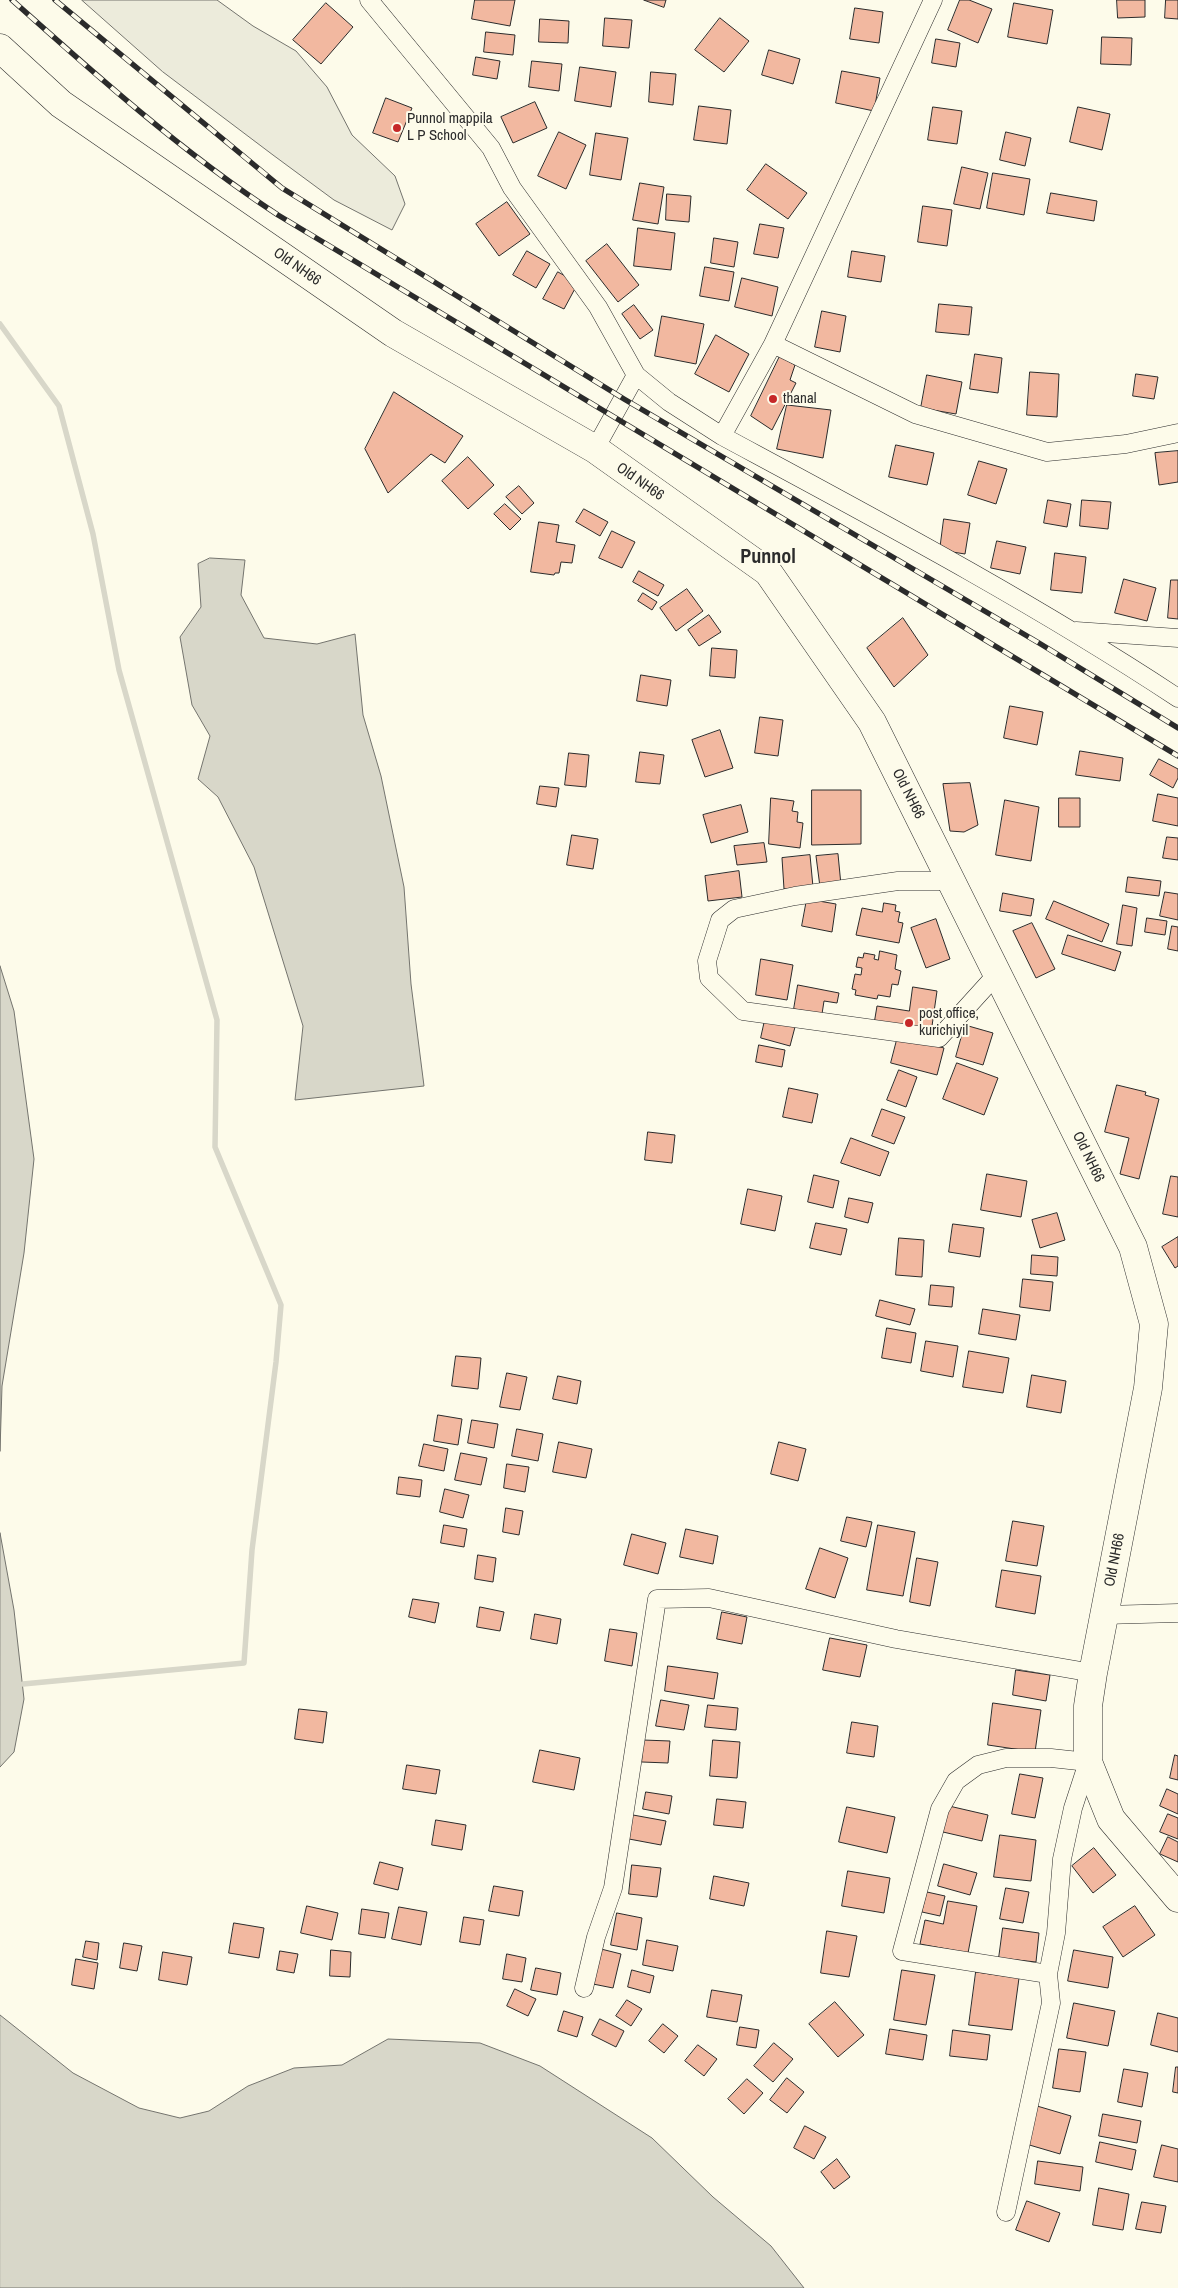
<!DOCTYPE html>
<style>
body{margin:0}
canvas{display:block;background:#fdfbea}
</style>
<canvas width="1178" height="2288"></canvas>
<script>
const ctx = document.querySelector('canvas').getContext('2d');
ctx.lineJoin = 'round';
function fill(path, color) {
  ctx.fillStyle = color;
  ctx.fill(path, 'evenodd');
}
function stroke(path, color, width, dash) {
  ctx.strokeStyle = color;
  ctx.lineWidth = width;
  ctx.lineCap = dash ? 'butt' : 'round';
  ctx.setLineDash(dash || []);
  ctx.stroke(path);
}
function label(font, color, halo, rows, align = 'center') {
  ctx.font = font + ' "Archivo Narrow",sans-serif';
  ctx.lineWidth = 4;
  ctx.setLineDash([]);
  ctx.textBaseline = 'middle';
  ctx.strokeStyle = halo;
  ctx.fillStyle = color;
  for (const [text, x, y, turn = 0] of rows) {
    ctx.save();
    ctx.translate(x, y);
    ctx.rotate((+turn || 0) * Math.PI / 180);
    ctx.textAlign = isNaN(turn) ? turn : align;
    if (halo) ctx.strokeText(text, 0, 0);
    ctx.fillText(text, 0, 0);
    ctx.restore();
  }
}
const green = new Path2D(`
 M82,0H217L253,26L296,51L327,87L352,135L395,176L405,204L392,230L334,200L273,155L163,72Z`);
fill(green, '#ecebdb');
stroke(green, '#74746e', 1);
const water = new Path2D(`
 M210,558L245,560L241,595L264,638L317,644L355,634L363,715L381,776L404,887L411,984L424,1086L295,1100L303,1026L254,867L218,797L198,779L210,736L192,705L180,637L201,607L198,564Z
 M0,966L14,1011L34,1159L24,1253L2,1386L0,1451Z
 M0,1533L14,1610L24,1699L14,1752L0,1767Z
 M0,2015L73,2073L139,2108L180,2118L209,2111L248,2086L294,2068L342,2065L388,2039L480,2043L540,2066L652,2138L713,2197L771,2246L804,2288H0Z`);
fill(water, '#d8d7c9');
stroke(water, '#74746e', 1);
stroke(new Path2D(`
 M0,324L59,406L93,534L119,670L217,1020L215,1147L281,1305L276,1362L252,1550L244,1663L23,1684`), '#d8d7c9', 5.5);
const building = new Path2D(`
 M475,0H515L510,26L472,19Z
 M644,0H666L664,7Z
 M960,0H969L992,9L978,43L948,30Z
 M1117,0H1145V17L1118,18Z
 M1166,0H1178V19L1165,18Z
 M326,3L353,27L321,64L293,40Z
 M1014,3L1053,10L1047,44L1008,37Z
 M855,8L883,12L879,43L850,39Z
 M605,18L632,20L629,48L603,46Z
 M720,18L749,41L724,72L695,50Z
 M540,19L569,21L568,43L539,42Z
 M486,32L515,35L513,55L484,52Z
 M1102,37L1132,38L1131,65L1101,64Z
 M936,39L960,43L956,67L932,63Z
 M769,50L800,59L793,84L762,75Z
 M476,57L500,61L497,79L473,75Z
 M532,61L562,64L559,91L529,87Z
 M580,67L616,72L611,107L575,101Z
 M842,71L880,78L874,111L836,103Z
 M651,72L676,74L673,105L649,102Z
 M386,98L412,108L398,142L373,133Z
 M535,102L547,128L513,143L501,117Z
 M699,106L731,110L727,144L694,140Z
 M933,107L962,111L957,144L928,140Z
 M1078,107L1110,114L1102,150L1070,142Z
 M559,132L586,145L566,189L538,176Z
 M1006,132L1031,138L1025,166L1000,160Z
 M596,133L628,138L621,180L590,175Z
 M766,164L807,193L788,219L747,190Z
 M962,167L988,173L980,209L954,204Z
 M993,173L1030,179L1024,215L987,208Z
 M640,183L664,187L658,224L633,220Z
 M1051,193L1097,201L1094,221L1047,213Z
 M667,194L691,196L689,222L666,220Z
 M507,202L530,234L499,256L476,224Z
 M923,206L952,210L947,246L918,242Z
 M760,224L784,228L778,258L754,254Z
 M638,228L675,233L671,270L634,266Z
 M714,238L738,242L734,267L711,263Z
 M607,244L639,285L618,302L586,261Z
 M527,251L550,264L536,288L513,275Z
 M852,251L885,256L881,282L848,277Z
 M705,267L734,272L729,301L700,296Z
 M558,272L578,283L564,309L543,299Z
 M742,278L778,287L772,316L735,307Z
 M939,304L972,307L969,335L936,332Z
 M634,305L653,330L640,339L622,314Z
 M822,311L846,316L840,352L815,347Z
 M662,316L704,324L696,364L655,356Z
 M716,335L749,354L729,392L695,374Z
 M975,354L1002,358L998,393L970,389Z
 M780,356L795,365L790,380L796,383L772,430L751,416Z
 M1030,372L1059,374L1057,417L1027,415Z
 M1136,374L1158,377L1154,399L1133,396Z
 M927,375L962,382L956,414L921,408Z
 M394,392L463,436L445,463L431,454L388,493L365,449Z
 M787,405L831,410L823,458L777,449Z
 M896,445L934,453L927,485L889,477Z
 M1178,451V482L1159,485L1155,453Z
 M468,457L494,485L468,509L442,481Z
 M979,461L1007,469L996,504L968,495Z
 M519,486L534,503L522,514L506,497Z
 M1048,500L1071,504L1067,527L1044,523Z
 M1082,500L1111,502L1108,529L1080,526Z
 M505,504L521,519L510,530L494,514Z
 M584,509L608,522L600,536L576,522Z
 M944,519L970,523L965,554L940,550Z
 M539,522L559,525L556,542L575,545L572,563L561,562L559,573H555L554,575L531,572Z
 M612,531L635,542L622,568L599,558Z
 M997,541L1026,547L1020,574L991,568Z
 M1055,553L1086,557L1082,593L1051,590Z
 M639,571L664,585L658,596L633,582Z
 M1124,579L1156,588L1147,621L1115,613Z
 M1171,580H1178V619L1168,618Z
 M687,589L703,611L676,631L660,608Z
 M643,593L657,602L652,610L638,601Z
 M709,615L721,632L699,646L688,630Z
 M903,618L928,655L894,687L867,648Z
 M712,648L737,650L735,678L710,676Z
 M641,675L671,680L667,706L637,701Z
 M1010,706L1043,712L1037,745L1004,738Z
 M760,717L783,720L778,756L755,753Z
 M720,730L733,768L705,777L692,740Z
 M1080,751L1123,758L1120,781L1076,775Z
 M640,752L664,755L660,784L636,782Z
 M569,753L589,755L586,787L565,785Z
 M1159,759L1178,769V778L1173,788L1150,775Z
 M970,783L978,825L964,832L950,831L943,784Z
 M540,786L559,788L556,807L537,804Z
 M812,790H861V844L812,845Z
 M1158,794L1178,798V826L1153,821Z
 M771,798L794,801L792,811L798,812L797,822L803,823L800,848L769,844Z
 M1059,798H1080V827H1059Z
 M1005,800L1039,807L1031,861L996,855Z
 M741,805L748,832L711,843L703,815Z
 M572,835L598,839L593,869L567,865Z
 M1167,837L1178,838V860L1163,858Z
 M764,843L767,862L737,865L734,846Z
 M838,854L841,885L820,887L816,856Z
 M810,855L813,887L784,889L782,858Z
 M739,871L742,897L708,901L705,876Z
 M1128,877L1161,881L1159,896L1126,892Z
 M1165,892L1178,894V920L1160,916Z
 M1003,893L1034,899L1031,916L1000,911Z
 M807,899L836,904L832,932L802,926Z
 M1054,901L1109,924L1102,942L1046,919Z
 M884,903L896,905L895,911L900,912L898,922L903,923L899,943L856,935L862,908L882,912Z
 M1123,905L1137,908L1132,946L1117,944Z
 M1147,918L1167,921L1165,935L1145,932Z
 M936,919L950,959L926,968L911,928Z
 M1032,923L1055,969L1036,978L1013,931Z
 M1172,926L1178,927V951L1168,949Z
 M1068,935L1121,952L1115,971L1062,954Z
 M880,951L897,955L895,969L901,971L898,985L892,984L890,997L878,995L877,999L855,995L856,990L852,989L855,974L861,975L862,968L856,967L858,957L863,958L864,953L875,955L874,959L878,960Z
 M761,959L793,965L787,1000L756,995Z
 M798,985L839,993L837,1003L824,1001L822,1014L794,1009Z
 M913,987L937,991L931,1033L874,1024L877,1006L909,1011Z
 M765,1020L795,1027L790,1046L761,1038Z
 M965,1025L993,1033L983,1065L956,1057Z
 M898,1036L944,1048L937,1075L891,1063Z
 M759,1045L785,1050L782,1067L756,1062Z
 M957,1063L998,1078L984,1115L943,1099Z
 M899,1070L917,1077L906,1107L887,1100Z
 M1117,1085L1146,1092L1145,1095L1159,1099L1139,1179L1120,1174L1129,1138L1105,1132Z
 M789,1088L818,1094L812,1123L783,1117Z
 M882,1109L905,1117L894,1144L872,1136Z
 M648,1132L675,1135L672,1163L645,1160Z
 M851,1138L889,1152L880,1176L841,1163Z
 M987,1174L1027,1181L1021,1217L981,1210Z
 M814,1175L839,1181L833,1208L808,1202Z
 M1171,1176L1178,1177V1217L1163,1214Z
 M748,1189L782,1196L775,1231L741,1224Z
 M849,1198L873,1203L868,1223L845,1217Z
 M1057,1213L1065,1240L1040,1248L1032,1220Z
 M816,1223L847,1229L841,1255L810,1248Z
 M953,1224L984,1228L980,1257L949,1252Z
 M1178,1237V1266L1175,1268L1162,1247Z
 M899,1238L924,1240L922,1277L896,1275Z
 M1032,1255L1058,1257L1057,1276L1031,1274Z
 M1023,1279L1053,1282L1050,1311L1020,1307Z
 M931,1285L954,1287L952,1307L929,1305Z
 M880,1300L915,1309L910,1325L876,1316Z
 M983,1309L1020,1315L1016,1340L979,1334Z
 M887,1328L916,1333L911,1363L882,1358Z
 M926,1341L958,1346L953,1377L921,1371Z
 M969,1351L1009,1358L1003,1393L963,1387Z
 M456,1356L481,1358L478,1389L452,1386Z
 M507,1373L527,1377L520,1410L500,1407Z
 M1032,1375L1066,1381L1061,1413L1027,1407Z
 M558,1376L581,1381L577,1404L553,1399Z
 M438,1415L462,1419L458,1445L434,1441Z
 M472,1420L498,1424L494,1448L468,1443Z
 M517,1429L543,1434L538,1461L512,1456Z
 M559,1442L592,1449L586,1478L553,1472Z
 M779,1442L806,1449L798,1481L771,1474Z
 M424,1444L448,1449L444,1471L419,1466Z
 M461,1453L487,1458L481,1485L455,1480Z
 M507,1464L529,1467L525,1492L504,1488Z
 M399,1477L422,1480L420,1497L397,1494Z
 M445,1489L469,1495L463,1518L440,1512Z
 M506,1508L523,1511L519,1535L503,1532Z
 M847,1517L872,1522L866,1547L841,1541Z
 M1013,1521L1044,1526L1037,1566L1006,1561Z
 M444,1525L467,1529L464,1547L441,1543Z
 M878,1525L915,1532L903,1596L867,1590Z
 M686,1529L718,1536L713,1564L680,1557Z
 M632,1534L666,1543L658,1574L624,1565Z
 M820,1548L848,1558L835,1598L806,1589Z
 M478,1555L496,1558L493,1582L475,1579Z
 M917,1558L938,1562L930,1606L910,1602Z
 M1002,1570L1041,1576L1035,1614L996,1607Z
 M413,1599L439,1603L435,1623L409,1617Z
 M480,1607L504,1612L500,1631L477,1627Z
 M722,1612L747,1617L742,1644L717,1639Z
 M535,1614L561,1619L557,1644L531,1639Z
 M610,1629L637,1633L632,1666L605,1661Z
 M830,1638L867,1645L860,1677L823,1670Z
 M668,1666L718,1673L714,1699L665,1691Z
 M1016,1670L1050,1675L1046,1701L1013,1695Z
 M661,1700L689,1705L684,1730L656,1726Z
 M993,1703L1041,1710L1035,1752L988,1745Z
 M708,1705L738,1708L736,1730L705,1727Z
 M299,1709L327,1712L323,1743L295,1739Z
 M852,1722L878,1726L874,1757L847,1753Z
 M643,1740L670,1741L668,1763L642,1762Z
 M713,1740L740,1742L737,1778L710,1776Z
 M540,1750L580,1758L574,1790L533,1782Z
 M1175,1755L1178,1756V1780L1170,1778Z
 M407,1765L440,1770L436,1794L403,1789Z
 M1020,1774L1043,1778L1035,1818L1012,1814Z
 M1167,1789L1178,1794V1814L1160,1806Z
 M646,1792L672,1796L669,1814L643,1809Z
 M717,1799L746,1802L743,1828L714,1825Z
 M949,1806L988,1815L982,1841L943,1832Z
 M847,1807L895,1817L887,1853L839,1842Z
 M1168,1814L1178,1818V1839L1160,1832Z
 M633,1815L666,1821L661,1845L629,1839Z
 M436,1820L466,1825L462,1850L432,1845Z
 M1000,1835L1036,1840L1031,1881L994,1877Z
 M1168,1837L1178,1842V1862L1160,1854Z
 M1094,1848L1116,1875L1093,1893L1072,1866Z
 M380,1862L403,1868L398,1890L374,1884Z
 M944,1864L977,1873L970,1895L938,1886Z
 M632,1865L661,1868L657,1897L629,1894Z
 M848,1871L890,1878L884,1913L842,1906Z
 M714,1876L749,1883L744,1906L710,1899Z
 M494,1886L523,1891L519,1916L489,1911Z
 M1006,1888L1029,1892L1023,1923L1000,1919Z
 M927,1892L945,1896L940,1916L922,1912Z
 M948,1901L977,1906L968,1953L920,1944L925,1920L943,1924Z
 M307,1906L338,1913L332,1940L301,1933Z
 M1135,1906L1155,1935L1123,1957L1103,1927Z
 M399,1907L427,1912L421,1945L392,1939Z
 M362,1909L389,1913L385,1938L359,1934Z
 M617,1913L642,1918L637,1950L611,1945Z
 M464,1917L484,1920L480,1945L460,1942Z
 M234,1923L264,1928L259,1958L229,1953Z
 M1003,1928L1039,1933L1036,1962L999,1958Z
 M827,1931L857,1936L849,1977L821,1973Z
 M647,1940L678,1946L673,1971L643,1965Z
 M86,1941L99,1943L97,1960L83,1957Z
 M124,1943L142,1946L137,1971L120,1968Z
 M601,1949L621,1954L613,1988L593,1984Z
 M331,1950L351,1952L350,1977L330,1976Z
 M1074,1950L1113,1957L1108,1988L1068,1981Z
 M280,1951L298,1954L294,1973L277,1970Z
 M163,1952L192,1957L187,1985L159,1980Z
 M507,1954L526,1958L522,1982L503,1979Z
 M76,1959L98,1963L94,1989L72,1985Z
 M536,1968L561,1973L557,1995L531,1990Z
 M632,1970L654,1976L650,1993L628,1987Z
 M902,1970L935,1975L926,2025L894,2020Z
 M976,1972L1019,1978L1012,2030L969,2025Z
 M515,1989L536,1999L528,2016L507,2006Z
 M712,1990L742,1995L737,2022L707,2017Z
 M627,2000L642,2009L631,2026L616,2016Z
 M835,2002L864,2035L838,2057L809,2024Z
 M1074,2003L1115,2011L1108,2046L1067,2038Z
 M564,2011L583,2017L577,2037L558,2031Z
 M1158,2013L1178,2018V2052L1151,2045Z
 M600,2019L624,2031L616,2047L592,2035Z
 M663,2024L678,2036L664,2053L649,2041Z
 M740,2027L759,2030L756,2048L737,2045Z
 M890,2029L927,2035L923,2060L886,2054Z
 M953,2030L990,2035L987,2060L950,2056Z
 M774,2043L793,2059L773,2082L754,2066Z
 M698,2045L717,2059L704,2076L685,2061Z
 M1059,2049L1086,2052L1080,2092L1053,2088Z
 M1176,2067H1178V2093L1173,2092Z
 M1124,2069L1148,2073L1142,2107L1118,2102Z
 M787,2078L804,2092L787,2113L770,2100Z
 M747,2079L763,2093L744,2114L728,2099Z
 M1037,2106L1071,2116L1060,2154L1026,2144Z
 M1103,2114L1141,2121L1137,2143L1099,2136Z
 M805,2126L826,2137L814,2159L794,2148Z
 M1100,2142L1136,2150L1132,2170L1096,2162Z
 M1162,2145L1178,2149V2182L1154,2177Z
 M837,2159L850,2177L834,2189L821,2172Z
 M1038,2161L1083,2167L1080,2191L1035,2184Z
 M1099,2188L1129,2194L1123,2230L1093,2225Z
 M1027,2201L1060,2213L1049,2242L1016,2230Z
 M1142,2202L1166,2206L1161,2233L1136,2229Z`);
fill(building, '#f2b8a0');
stroke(building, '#2b2b2b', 1);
const street = new Path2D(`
 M369,0L491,148L512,188L598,307L636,375L669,402L722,436L773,344L915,414L1047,452L1126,444L1178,433
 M773,344L933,0
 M722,436C876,519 1031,601 1178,698
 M595,449L636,375
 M1076,631L1178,638
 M952,881H898L795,896L734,909L720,920L707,961L709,978L743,1011L939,1038L997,974
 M1104,1615L1178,1613
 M584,1988L596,1937L613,1888L657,1599L709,1598L896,1639L1093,1673
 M1006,2212L1051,2003L1048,1974L1056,1933L1062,1859L1073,1808L1088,1762L1051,1758H1006L978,1765L956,1781L940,1809L902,1951L1048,1974`);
const primary = new Path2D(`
 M0,48L61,104L393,333L595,449L768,572L872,722L1133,1247L1154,1324L1148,1388L1093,1673L1088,1706V1762L1111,1819L1178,1898`);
stroke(street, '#2b2b2b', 19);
stroke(primary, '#2b2b2b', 29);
stroke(street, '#fdfbea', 18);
stroke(primary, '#fdfbea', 28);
const rail = new Path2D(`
 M12,0C97,76 182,152 278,215L1178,756
 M55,0L282,188L624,399L1039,643L1178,728`);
stroke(rail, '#2b2b2b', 5.5);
stroke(rail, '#fdfbea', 4, [11]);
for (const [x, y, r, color] of [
 [397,128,5,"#c62828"],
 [773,399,5,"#c62828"],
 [909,1023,5,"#c62828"]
]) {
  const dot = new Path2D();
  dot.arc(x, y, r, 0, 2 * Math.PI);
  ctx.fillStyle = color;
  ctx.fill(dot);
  stroke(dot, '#fdfbea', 2);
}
label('15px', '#2b2b2b', '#fdfbea', [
 ["Punnol mappila",407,119],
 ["L P School",407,136],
 ["thanal",783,399],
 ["post office,",919,1014],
 ["kurichiyil",919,1031]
], 'left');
label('15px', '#2b2b2b', '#fdfbea', [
 ["Old NH66",297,267,35],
 ["Old NH66",640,482,35],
 ["Old NH66",908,794,63],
 ["Old NH66",1088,1157,64],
 ["Old NH66",1115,1560,-79]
]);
label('bold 20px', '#2b2b2b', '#fdfbea', [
 ["Punnol",768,558]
]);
</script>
